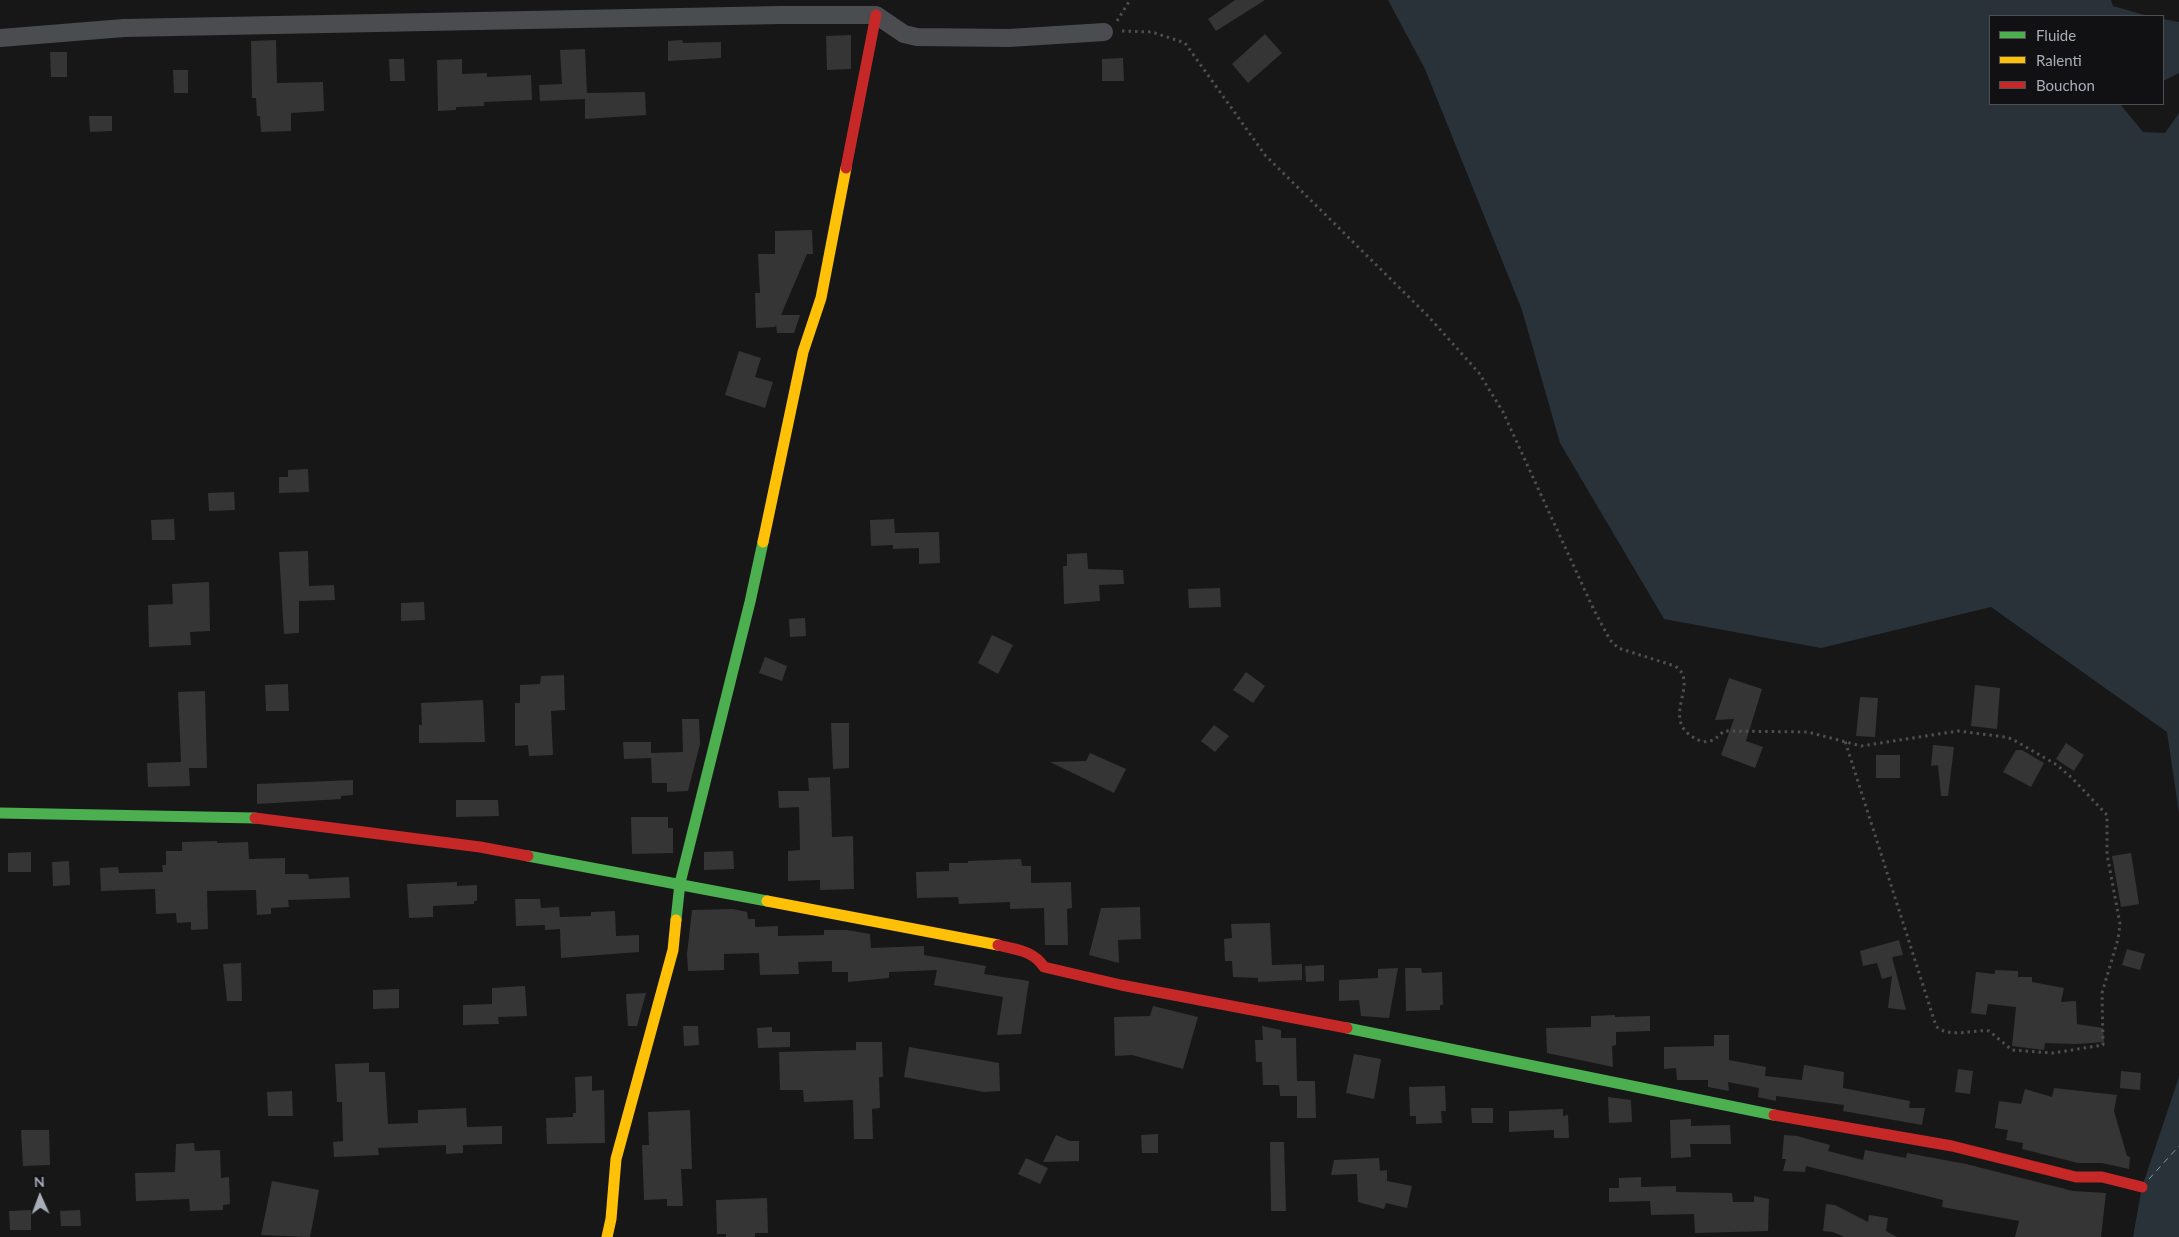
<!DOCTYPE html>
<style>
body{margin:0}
#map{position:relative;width:2179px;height:1237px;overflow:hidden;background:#171717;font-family:Lato,sans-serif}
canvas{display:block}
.legend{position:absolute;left:1989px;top:15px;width:175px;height:90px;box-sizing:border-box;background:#111113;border:1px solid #4d4f55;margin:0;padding:6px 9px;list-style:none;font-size:15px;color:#a8adb8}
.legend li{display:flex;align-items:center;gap:10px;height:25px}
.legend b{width:25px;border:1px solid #4d4f55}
.north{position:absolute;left:15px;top:1172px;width:50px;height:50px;-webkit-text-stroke:4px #111113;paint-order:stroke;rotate:358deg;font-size:14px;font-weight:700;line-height:20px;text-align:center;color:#a8adb8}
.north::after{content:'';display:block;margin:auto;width:18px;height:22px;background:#a8adb8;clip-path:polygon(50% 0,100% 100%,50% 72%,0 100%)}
</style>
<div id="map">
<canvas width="2179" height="1237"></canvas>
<ul class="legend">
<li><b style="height:6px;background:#4caf50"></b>Fluide</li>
<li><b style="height:6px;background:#ffc107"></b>Ralenti</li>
<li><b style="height:6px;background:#c62828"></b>Bouchon</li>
</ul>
<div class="north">N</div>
</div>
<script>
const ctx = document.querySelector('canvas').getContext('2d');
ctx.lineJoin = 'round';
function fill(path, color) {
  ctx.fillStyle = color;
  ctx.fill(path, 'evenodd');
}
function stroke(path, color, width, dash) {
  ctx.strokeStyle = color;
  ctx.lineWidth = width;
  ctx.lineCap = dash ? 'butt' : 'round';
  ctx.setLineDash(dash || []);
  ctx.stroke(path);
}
fill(new Path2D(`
 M1388,0H2111L2113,6L2148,16H1990V104H2120L2143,132L2165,133L2179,113V813L2167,732L1991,607L1821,648L1664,619L1560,443L1522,310L1425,69Z
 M2163,19L2179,22V73L2163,81Z
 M2179,1077V1237H2133L2142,1187Z`), '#2a3239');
stroke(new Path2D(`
 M2149,1179L2179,1146`), '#7f9bb3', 1, [6, 5]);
fill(new Path2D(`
 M1235,0H1265L1216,31L1208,19Z
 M1265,34L1282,53L1248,83L1232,64Z
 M851,35V69L827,70L826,36Z
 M276,40L277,83L323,82L324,111L291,113V131L261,132L260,116H257L256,98H252L251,41Z
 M682,40L683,43L721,42V58L668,61V41Z
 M585,49L587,93L645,92L646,115L585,119V99L540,101L539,85L562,84L560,50Z
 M50,52H67V77H51Z
 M1123,58L1124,81H1102V59Z
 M389,59H404L405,81H390Z
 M462,59V74L487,73V77L531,75L532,100L484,102V106L456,107V110L438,111L437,60Z
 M173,70H188V93H174Z
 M89,116H112V131L90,132Z
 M812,230L813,254H807L781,315H800L794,333H777L776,325L775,327L756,328L755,293H760L758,254H775V231Z
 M739,351L761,358L755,377L773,382L765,408L725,395Z
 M308,469L309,492L279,493V477H288V470Z
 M234,492L235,510L209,511L208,493Z
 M174,519L175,540H152L151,520Z
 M894,519L895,533L939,532L940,563L919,564V548L893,549V545L871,546L870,520Z
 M308,551L309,586L334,585L335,600L299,601V633L284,634L279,552Z
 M1087,553L1088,569L1123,570L1124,584L1099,585L1100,601L1064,604L1063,566H1067V554Z
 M209,582L210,631L190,632L191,645L149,647L148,605L173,604L172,584Z
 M1220,588L1221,607L1189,608L1188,589Z
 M424,602L425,620L401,621V603Z
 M805,618L806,636L790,637L789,619Z
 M992,635L1013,645L998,674L978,663Z
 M765,657L787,666L782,681L759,673Z
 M1246,672L1265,686L1253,703L1233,690Z
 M564,675L565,710L551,711L553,755L529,756L528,745L515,746V703H520V685L540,684L541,676Z
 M1729,678L1762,689L1746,741L1763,747L1755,768L1721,755L1734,719L1715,720Z
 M288,684L289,711H266L265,685Z
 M1975,685L2000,688L1997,729L1971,726Z
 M205,691L207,768H189L190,786L148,787L147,763L181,762L178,692Z
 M1860,697L1878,698L1875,737L1856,736Z
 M483,700L485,742L419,743V725H422L421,703Z
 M682,719H699L700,744L688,791L667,792V783H652L651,758L624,759L623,742H651V753L683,752Z
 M831,723H849V768L833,769Z
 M1214,725L1229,736L1215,752L1201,741Z
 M2066,743L2084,755L2074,771L2056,759Z
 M1933,745L1954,747L1948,796H1941L1938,765L1931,766Z
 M2016,750H2022L2044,763L2031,787L2003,772Z
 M1090,753L1126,769L1114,793L1050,762L1086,761Z
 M1876,755H1900V778H1876Z
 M830,777L832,837L853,836L854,889L820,890V880L788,881V851L800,850L799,807L779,808L778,791H809L808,778Z
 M353,780V795L341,796V799L257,804V784Z
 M456,800H498L499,816L456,817Z
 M631,817H668V828H673V853L632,854Z
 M217,841V843L248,842L249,859L285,858V874H308L309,879L349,877L350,898L288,900L289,907L271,908V914L257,915L256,890L207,891L208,929L191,930V922L177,923L176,913L156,914L155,889L101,891L100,868L118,867L119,873L163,872L162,865H166V851H182V842Z
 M733,851L734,869L704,870V852Z
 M31,852V872H8V853Z
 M2131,853L2139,904L2121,907L2112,856Z
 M1021,859L1022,866H1031V883L1071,882L1072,908L1067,909L1068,945H1045L1044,908L1010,909V902L959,904L958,897L917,898L916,872L949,871V863H968V861Z
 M69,861L70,885L53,886L52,862Z
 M457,882V886L477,885V901H474V904L433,906V917L409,918L407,884Z
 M515,899H540L541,908L559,907L560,917L591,916V912L615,911L616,936L639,935V952L561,958L560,929L545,930V925L516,926Z
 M1140,907L1141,939L1118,940L1119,963L1089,955L1101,908Z
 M733,909L747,912L748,919H755V927L778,926V936L824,935V930H847L870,934L871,948L924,946V955L986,966L984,974L1029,981L1021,1034L997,1035L1003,997L934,985L937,970L889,972V978L848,982V972H832V961L798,962L799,974L760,975L759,953L724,954V970L688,971L687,954L692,910Z
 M1270,923L1272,965L1302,964V980L1258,982V978L1233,977L1232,961H1225L1224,939L1232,938L1231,924Z
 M1899,940L1903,955L1892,957L1906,1010L1888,1008L1892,976L1882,979L1877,963L1863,966L1860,951Z
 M2127,949L2145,954L2140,970L2122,965Z
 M241,963L242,1001H227L223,964Z
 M1324,965V981L1306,982L1305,966Z
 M1398,968L1389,1018L1361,1016L1359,1000L1339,1001V980L1378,978V969Z
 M1405,968H1421L1422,973L1442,972L1443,1005H1440V1010L1406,1011Z
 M1995,970L2018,971V977H2032V982L2064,988L2061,1002L2076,1001L2077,1024L2103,1028L2104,1042L2076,1044L2045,1043L2044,1050L2012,1046L2016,1007L1988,1004L1986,1015L1971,1013L1976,972L1995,974Z
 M525,986L527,1016L498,1017L499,1024L463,1025V1005L492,1004V988Z
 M399,989V1008L373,1009V990Z
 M646,993L637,1026H628L626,994Z
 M1153,1006L1198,1017L1183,1069L1132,1055L1115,1056L1114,1017L1150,1016Z
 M1615,1015V1017L1650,1016V1031L1616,1032V1045L1612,1046L1613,1067L1547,1053L1546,1028L1591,1027V1016Z
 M683,1026H698L699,1045L684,1046Z
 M1262,1026L1281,1030V1038H1296L1297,1081H1315L1316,1118H1297V1096H1280L1279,1085H1263L1262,1062H1256L1255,1040H1263Z
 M772,1027V1032H790V1047L758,1048L757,1028Z
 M1714,1035H1729V1060L1766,1067L1765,1076L1802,1080L1804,1065L1844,1072L1843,1088L1910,1101L1909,1108H1925L1922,1125L1843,1111L1844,1105L1776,1096V1101L1758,1097L1759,1088L1728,1082L1729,1091L1708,1087V1080H1677L1676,1068L1664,1069V1047L1714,1046Z
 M856,1042H882L883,1077H879L880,1108L872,1109L873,1139H854L853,1100L804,1102L803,1090H780L779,1052L856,1050Z
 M909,1047L999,1063L1000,1091L984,1092L904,1077Z
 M1354,1054L1381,1059L1374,1099L1346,1093Z
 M369,1063V1072H385L388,1124L418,1123V1110L466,1108L467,1127L502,1126V1144L463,1145V1153L446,1154V1145L378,1148L379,1155L334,1157L333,1142L343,1141L342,1102H337L335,1064Z
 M1958,1069L1973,1071L1970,1094L1955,1092Z
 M2121,1071L2141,1073L2140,1090L2120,1088Z
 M592,1076V1091L604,1090L605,1143L547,1144L546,1118L573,1117V1113H576L575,1077Z
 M1445,1086L1446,1111H1441L1442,1123L1416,1124V1116H1410L1409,1087Z
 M2054,1088L2117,1095L2114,1111L2127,1156L2130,1157L2129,1169L2102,1163H2078L2022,1149L2023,1143L2006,1140L2008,1130L1995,1128L1999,1101L2021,1104L2025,1089L2052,1097Z
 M292,1091L293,1116H268L267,1092Z
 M1608,1097L1631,1100L1632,1122L1609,1123Z
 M1471,1108H1493V1123H1472Z
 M1563,1109V1116L1568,1115L1569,1138H1554V1130L1509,1132V1111Z
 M690,1110L692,1169H681L683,1206H667V1199L644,1200L642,1145H649L648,1112Z
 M1691,1119V1126L1730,1125L1731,1144H1690L1691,1157L1671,1158L1670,1120Z
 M21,1130H49L50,1165L23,1166Z
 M1158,1134V1153H1142L1141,1135Z
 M1056,1135L1070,1141H1079V1161L1043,1162Z
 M1784,1135L1797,1136L1830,1145L1828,1151L1863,1160L1865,1150L1906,1158L1907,1153L1966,1164L2073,1191L2106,1193L2101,1237H2015L2019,1221L1942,1207L1943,1200L1806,1166L1805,1172L1783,1171L1786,1159H1782Z
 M1270,1142H1284L1286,1211H1271Z
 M194,1143L195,1151L220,1150L221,1178L229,1177L230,1204L223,1205V1210L190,1211L189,1199L136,1201L135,1173L175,1172L176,1144Z
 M1026,1158L1048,1168L1040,1184L1018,1174Z
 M1379,1158L1380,1171L1387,1170V1181L1412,1186L1407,1208L1386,1203L1384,1209L1358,1202L1357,1174L1331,1175L1334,1160Z
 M1641,1177V1187L1676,1186V1192L1732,1193L1733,1202H1754V1196L1769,1199L1768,1231L1695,1233L1694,1214L1651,1215L1650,1201L1609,1202V1188H1619V1178Z
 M272,1181L319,1190L310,1237L261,1235Z
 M767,1198L768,1233H755V1237H726V1234H717L716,1200Z
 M1826,1204L1835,1205L1868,1222L1869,1215L1888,1218L1886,1231L1897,1237H1844L1833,1232L1823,1231Z
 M31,1210V1230H10L9,1211Z
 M80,1210L81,1226H61L60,1211Z`), '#353536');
stroke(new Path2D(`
 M1117,21L1130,0
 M1122,31L1152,32L1185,43L1265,155L1428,316L1479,373L1503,412L1593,608L1610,640L1618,648L1675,666C1703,684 1653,723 1703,742L1714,740L1724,731L1808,732L1861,746L1958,731L2005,737L2012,739L2057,765L2072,778L2107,815V854L2120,924L2118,939L2102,993L2103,1045L2053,1053L2012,1050L1989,1031C1973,1029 1949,1039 1936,1026L1845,741`), '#4d4e52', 3, [2.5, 4]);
stroke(new Path2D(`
 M0,38L124,28L781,15H876L904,34L917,37L1009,38L1104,32`), '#4b4c50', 18);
stroke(new Path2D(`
 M0,813L255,818
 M528,856L767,901
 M676,920L680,883L750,602L763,542
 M1347,1028L1774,1115`), '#4caf50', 11);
stroke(new Path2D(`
 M763,542L803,352L821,298L846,168
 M767,901L998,945
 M607,1237L611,1219L616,1159L673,950L676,920`), '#ffc107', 11);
stroke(new Path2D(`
 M846,168L876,15
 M255,818L480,847L528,856
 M998,945C1016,950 1033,950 1044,967L1121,985L1347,1028
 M1774,1115L1952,1146L2076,1177H2102L2142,1187`), '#c62828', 11);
</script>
